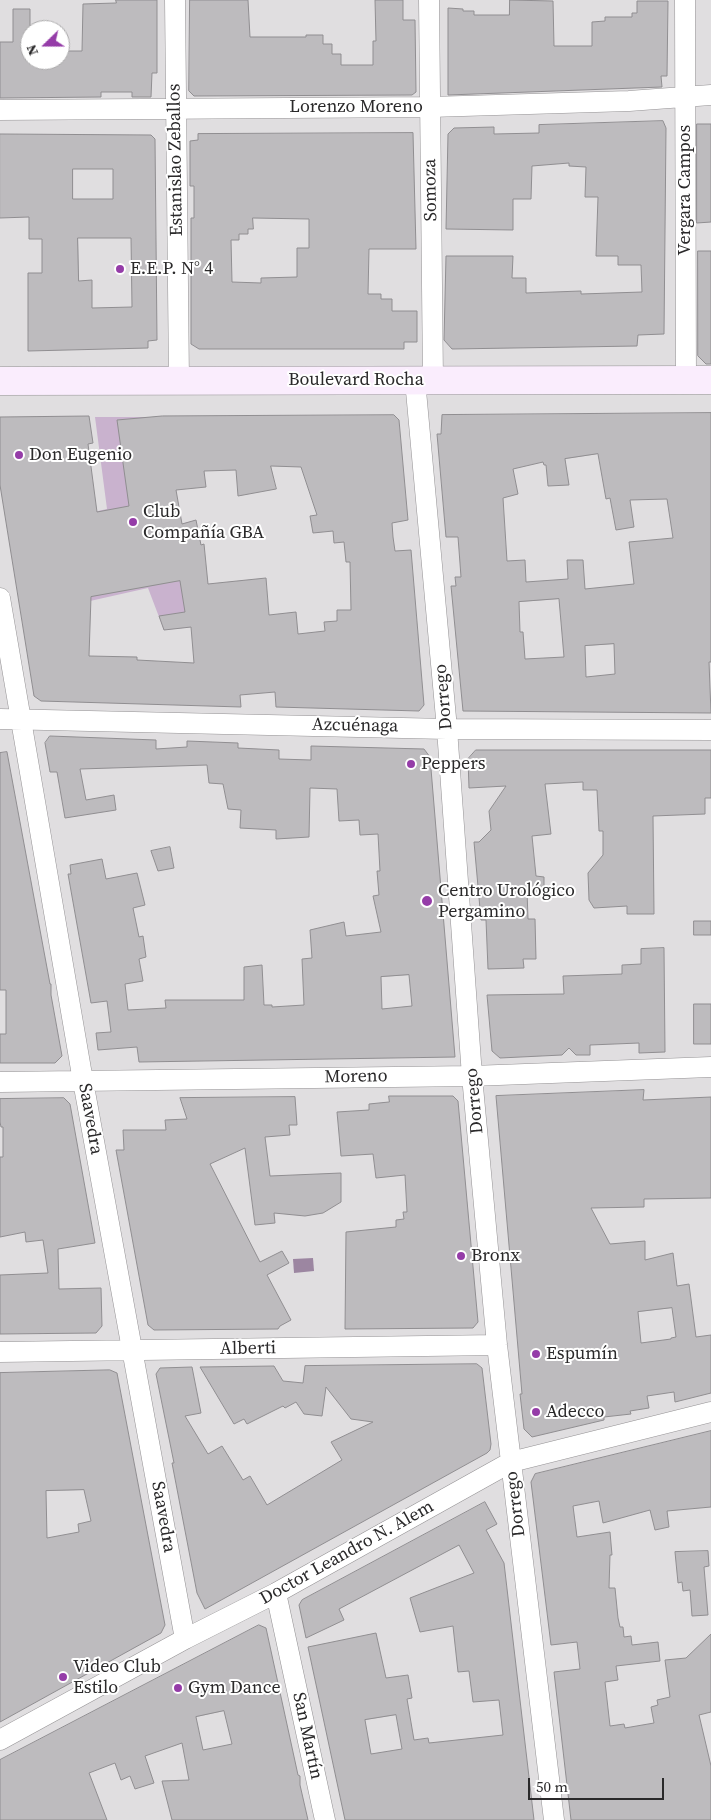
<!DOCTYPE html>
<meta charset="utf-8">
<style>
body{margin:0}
#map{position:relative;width:711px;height:1820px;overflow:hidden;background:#e0dee0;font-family:"Source Serif 4",serif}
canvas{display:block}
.north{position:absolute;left:20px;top:20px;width:50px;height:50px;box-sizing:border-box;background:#fff;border:1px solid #aaa9aa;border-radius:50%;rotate:248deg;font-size:14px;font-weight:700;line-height:20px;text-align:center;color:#2a292a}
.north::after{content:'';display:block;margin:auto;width:18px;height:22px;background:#953ca8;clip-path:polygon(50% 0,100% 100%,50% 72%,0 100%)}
.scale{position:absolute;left:528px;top:1778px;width:136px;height:22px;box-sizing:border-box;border:2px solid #2a292a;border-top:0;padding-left:6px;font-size:15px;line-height:18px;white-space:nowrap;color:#2a292a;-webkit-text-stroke:4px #fff;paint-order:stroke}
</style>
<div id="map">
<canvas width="711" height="1820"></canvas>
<div class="north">N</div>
<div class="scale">50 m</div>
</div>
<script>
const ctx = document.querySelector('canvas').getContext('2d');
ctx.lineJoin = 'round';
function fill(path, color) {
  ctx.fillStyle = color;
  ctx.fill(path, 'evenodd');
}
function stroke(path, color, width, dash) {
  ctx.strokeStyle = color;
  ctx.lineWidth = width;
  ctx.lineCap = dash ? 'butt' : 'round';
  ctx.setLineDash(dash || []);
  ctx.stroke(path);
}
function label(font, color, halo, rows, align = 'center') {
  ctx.font = font + ' "Source Serif 4",serif';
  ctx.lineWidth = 4;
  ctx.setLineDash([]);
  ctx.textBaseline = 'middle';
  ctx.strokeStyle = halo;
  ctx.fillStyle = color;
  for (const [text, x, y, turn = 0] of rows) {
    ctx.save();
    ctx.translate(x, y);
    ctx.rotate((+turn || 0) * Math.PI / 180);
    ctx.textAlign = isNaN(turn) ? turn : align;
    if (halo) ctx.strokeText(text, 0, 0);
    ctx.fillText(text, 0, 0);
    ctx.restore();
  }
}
fill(new Path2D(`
 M95,417H164L181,524L196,520L207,577L213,625L164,630L148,588L90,601L84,514L107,509Z`), '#c9b2ce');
fill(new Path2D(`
 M313,1258L314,1271L294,1273L293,1259Z`), '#9c86a1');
const building = new Path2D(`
 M116,0H157V73H152L151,97H132V92H101V97L0,98V42H13V9H30V60H60V51H82L83,4L116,3Z
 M190,0H248L250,37H306V35H323V44H332V54H341V65H373V41H376L375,0H403V20H415L416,92L412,95L194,96L189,91Z
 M510,0L553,1L554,46H592V22L605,21V17H632V13H637V1H668L667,76H661L662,87L448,95V8L463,9V11H474V15H509Z
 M663,121L666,128L664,334L638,335L637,346L452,349L444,340L446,256H513L512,278H526V293L581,291V294L642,292L641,265H618V256H596L598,197H585L586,167L569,166V163L532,166L531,199H513V230L446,229L448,134L454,128L494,127V134L539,133V125Z
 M697,124H711V222L697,223Z
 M413,133L416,249H369L368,294H381V299H392V311H417V342H404V349H199L191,344V218H194V186H190V141L198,140V134ZM253,218L309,219V248H297V277L261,278V283L232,282L231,240H239V234H248V229H253Z
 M0,134L151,135L155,139L157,340L148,341V348L28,351V273H42V239H29V217L0,218ZM73,169H113V199H73ZM78,238H131L132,307L92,308V280L79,281Z
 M698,251H711V364H706L698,356Z
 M711,413V662H709L711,713L463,711L451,586H456L455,577H461L459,550L458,537H446L437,434H441L442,415ZM598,454L606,499L610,498L616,530L634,527L630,500L667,499L673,538L629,542L634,584L585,589L583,560H567L568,579L526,582L525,560L507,561L503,498L518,494L513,469L543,462L544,465H546L548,486L569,485L565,459ZM559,599L564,657L525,659L523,632H520L519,602ZM614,644L615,674L586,677L585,646Z
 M394,415L399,420L408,520L392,523L393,537L395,551L411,550L424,705L419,711L276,707L275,692L240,695L241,707L41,701L34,696L0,485V417L89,416L93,443L88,444L97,512L129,506L117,420L162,416ZM271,466L301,467L317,515L310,516L313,533L333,531L334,543L344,542L346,562H350L351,610H337V621L324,622L325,631L298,634L296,612L269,615L266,578L208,584L204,544L201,545L196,520L182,524L176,490L206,487L204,471L236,470L238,496L276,489ZM180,581L185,612L159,616L164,630L191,627L194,663L137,660V657L89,656L91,597Z
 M50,736L156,740V749L187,747V741L238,743V748L279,750V759L311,760V746L424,749L430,757L455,1057L139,1062L137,1047L98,1050L96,1033L111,1032L107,1001L91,1003L68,874H71L70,865L102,859L106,879L137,873L145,905L133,908L139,937L143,936L146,957L139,959L143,981L125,984L128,1010L166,1008L165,1000H244V967L262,965L264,1005H272V1007L304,1005L302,959L312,958L310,930L344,922L346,936L381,932L373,896L379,895L377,871H380L378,834L360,835L359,820L339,821L337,789L310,788L309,837L276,839V830L240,828L241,810L228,809L223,784L209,783L207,765L80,769L86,800L114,795L116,810L65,818L57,772H50L45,743ZM409,975L412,1006L382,1009L381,977Z
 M476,750H711V798H705V814L653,816L654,914H627V906L594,908L589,900L588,873L603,855V831H599L597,790H583V782L545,784L551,834L532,836L536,876L544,877V891H527L528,919H535L536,959H523L524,968L488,969L486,920H481L474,842H479L491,830L489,811L506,786L469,788L468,759Z
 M7,752L50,984H51V995L62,1056L55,1063H0V1034H6V990H0V753Z
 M170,847L174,868L158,871L151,851Z
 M694,921H711V935H694Z
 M664,948L665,1052L639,1053V1043L590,1045V1055H576L569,1048L562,1055L500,1058L492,1051L487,995L564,994L563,976L622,974V965L641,964V949Z
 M694,1004H711V1044H694Z
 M644,1090L643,1100L711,1097V1198L644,1199V1207L591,1208L610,1244L645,1241V1260L673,1253L677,1286L689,1284L696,1337L711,1335V1393L675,1402L674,1392L647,1396L649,1408L630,1411L631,1414L604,1417V1420L532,1437L524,1429L520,1394H522L496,1096ZM672,1308L676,1337L671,1338V1339L641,1343L638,1312Z
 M389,1096H453L458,1101L478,1322L473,1328L345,1329L346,1232L396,1227V1220L404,1219L403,1212H407L405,1175L376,1178L373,1154L341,1156L337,1112L369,1110V1104L389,1102Z
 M295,1097L297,1125H289L290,1135L265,1137L270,1176L341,1173V1202L323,1213L305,1216L274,1213L275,1223L255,1225L245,1148L210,1164L260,1262L282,1251L289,1263L267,1275L291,1320L280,1326L278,1329L154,1330L148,1325L116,1150H124L123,1130H166L165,1120L187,1119L180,1098Z
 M64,1098L70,1104L95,1243L58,1249L59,1289L101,1288L102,1326L96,1333L0,1334V1275L48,1273L43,1240L26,1242L25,1232L0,1237V1157H3V1127H1L0,1122V1099Z
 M477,1364L482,1368L491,1444L490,1450L487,1453L205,1609L197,1593L172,1463H174L156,1374L160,1368L192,1367L201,1413L185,1416L208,1454L222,1446L243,1480L250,1476L267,1505L342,1460L331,1442L373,1422L351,1419L326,1387L322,1416L304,1414L296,1402L285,1408L283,1406L247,1424L244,1419L234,1424L200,1367L274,1366L283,1381L303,1383L305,1366Z
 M110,1370L117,1373L165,1625L161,1633L0,1722V1373ZM84,1490L91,1521L78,1524L79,1532L47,1538L46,1491Z
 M711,1431V1507L667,1511L669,1527L655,1530L650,1510L603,1523L599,1501L573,1506L577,1537L610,1532L612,1555H610L609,1588H615L618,1618L620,1627H623L624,1637L631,1636L632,1645L658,1642L660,1661L616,1666L618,1680L605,1682L610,1726L624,1724L625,1728L654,1723L651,1707L658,1705L657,1700L670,1697L665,1660L686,1658L711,1634V1712L699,1715L711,1766V1820H571L554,1672L580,1669L577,1642L551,1645L531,1482L535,1474Z
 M485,1502L497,1524L486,1530L504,1563L534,1820H345L308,1647L376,1633L386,1678L408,1675L412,1698L407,1699L414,1740L428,1738L429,1743L503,1735L499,1700L473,1702L469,1671L458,1672L453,1626L420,1632L410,1598L474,1573L459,1545L339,1609L344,1620L306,1638L299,1605L302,1600ZM396,1715L402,1749L371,1754L365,1720Z
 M708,1551L709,1566L704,1567L708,1615L692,1616L690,1590L683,1591L682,1582L678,1583L675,1552Z
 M259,1625L266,1628L298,1775L300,1776V1785L308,1820H172L162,1781L189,1780L182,1743L145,1756L154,1783L135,1789L130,1776L121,1780L115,1763L89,1773L107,1820H0V1760ZM224,1711L232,1744L203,1750L196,1717Z`);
fill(building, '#bdbbbe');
stroke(building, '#908e91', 1);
const street = new Path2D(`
 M175,0L179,381
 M429,0L433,380
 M685,0L686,380
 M0,110L430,107L629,101L711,95
 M415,380L447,729L472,1076L497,1345L554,1820
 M0,598L83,1081L185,1639
 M0,719L447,729L711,730
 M0,1082L472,1076L711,1067
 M0,1352L497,1345
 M276,1593L325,1820
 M0,1740L185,1639L276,1593L511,1462L711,1412`);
const secondary = new Path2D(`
 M0,381L711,380`);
stroke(street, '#949294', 21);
stroke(secondary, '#949294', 29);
stroke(street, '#fff', 20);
stroke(secondary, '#faedfd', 28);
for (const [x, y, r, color] of [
 [120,269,5,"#953ca8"],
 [19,455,5,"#953ca8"],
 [133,522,5,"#953ca8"],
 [411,764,5,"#953ca8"],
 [427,901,6,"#953ca8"],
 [461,1256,5,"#953ca8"],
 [536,1354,5,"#953ca8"],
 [536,1412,5,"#953ca8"],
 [63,1677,5,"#953ca8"],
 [178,1688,5,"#953ca8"]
]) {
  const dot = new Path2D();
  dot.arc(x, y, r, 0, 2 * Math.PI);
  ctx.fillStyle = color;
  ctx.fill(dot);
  stroke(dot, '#fff', 2);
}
label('18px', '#2a292a', '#fff', [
 ["Lorenzo Moreno",356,107],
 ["Estanislao Zeballos",176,160,-91],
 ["Somoza",431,190,-91],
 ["Vergara Campos",685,190,-90],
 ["Boulevard Rocha",356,380],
 ["Dorrego",444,697,-95],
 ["Azcuénaga",355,726,1],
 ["Moreno",356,1077,-1],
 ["Dorrego",475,1101,-95],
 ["Saavedra",90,1119,80],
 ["Alberti",248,1349,-1],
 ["Dorrego",516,1504,-97],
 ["Saavedra",163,1517,80],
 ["Doctor Leandro N. Alem",347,1553,-29],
 ["San Martín",307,1736,78]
]);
label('18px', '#2a292a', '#fff', [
 ["E.E.P. N° 4",130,269],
 ["Don Eugenio",29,455],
 ["Club",143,512],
 ["Compañía GBA",143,533],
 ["Peppers",421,764],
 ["Centro Urológico",438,891],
 ["Pergamino",438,912],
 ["Bronx",471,1256],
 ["Espumín",546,1354],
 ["Adecco",546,1412],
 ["Video Club",73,1667],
 ["Estilo",73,1688],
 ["Gym Dance",188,1688]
], 'left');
</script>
